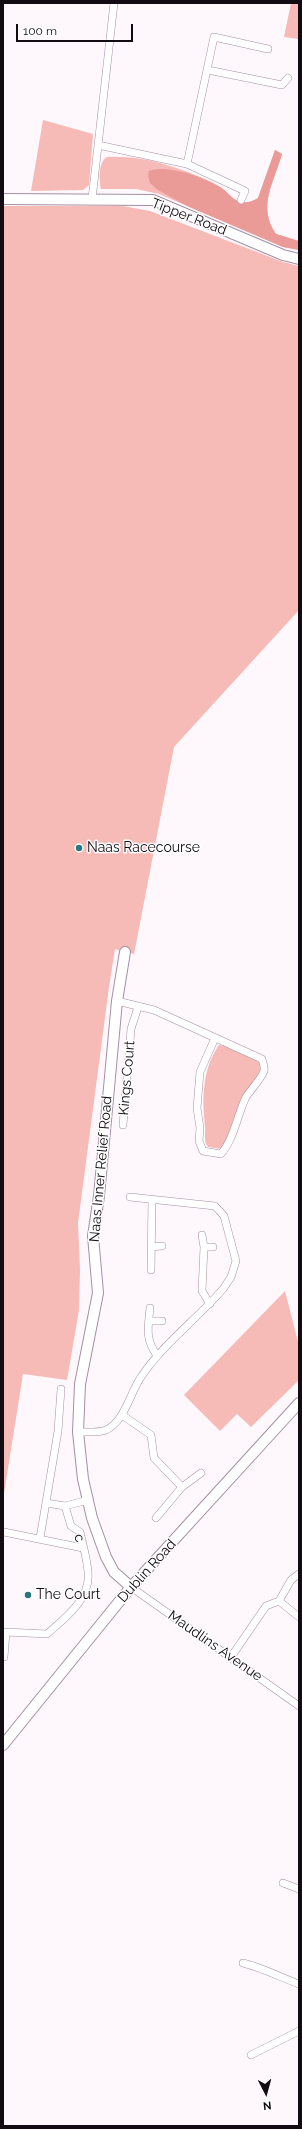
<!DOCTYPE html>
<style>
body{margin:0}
#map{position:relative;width:302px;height:2129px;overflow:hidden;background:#fef8fd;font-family:Raleway,sans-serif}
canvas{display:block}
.frame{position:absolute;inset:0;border:4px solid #130b12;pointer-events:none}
.north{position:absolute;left:246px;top:2073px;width:40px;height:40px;-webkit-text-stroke:3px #fff;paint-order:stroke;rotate:174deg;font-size:11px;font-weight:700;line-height:16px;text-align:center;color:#130b12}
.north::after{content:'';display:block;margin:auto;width:14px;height:18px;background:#130b12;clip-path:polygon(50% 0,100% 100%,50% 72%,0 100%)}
.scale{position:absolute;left:16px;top:24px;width:117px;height:18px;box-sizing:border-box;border:2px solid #130b12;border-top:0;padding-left:5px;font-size:12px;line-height:14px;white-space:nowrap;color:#130b12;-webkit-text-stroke:3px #fff;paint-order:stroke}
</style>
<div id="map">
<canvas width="302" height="2129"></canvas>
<div class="frame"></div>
<div class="north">N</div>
<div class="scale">100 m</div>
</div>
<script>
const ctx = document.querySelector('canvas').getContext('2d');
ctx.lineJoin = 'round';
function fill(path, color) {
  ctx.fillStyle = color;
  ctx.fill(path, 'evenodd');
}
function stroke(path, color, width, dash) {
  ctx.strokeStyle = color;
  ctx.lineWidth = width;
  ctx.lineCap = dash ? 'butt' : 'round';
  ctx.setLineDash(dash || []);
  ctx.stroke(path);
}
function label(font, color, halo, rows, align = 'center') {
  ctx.font = font + ' Raleway,sans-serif';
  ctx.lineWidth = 3;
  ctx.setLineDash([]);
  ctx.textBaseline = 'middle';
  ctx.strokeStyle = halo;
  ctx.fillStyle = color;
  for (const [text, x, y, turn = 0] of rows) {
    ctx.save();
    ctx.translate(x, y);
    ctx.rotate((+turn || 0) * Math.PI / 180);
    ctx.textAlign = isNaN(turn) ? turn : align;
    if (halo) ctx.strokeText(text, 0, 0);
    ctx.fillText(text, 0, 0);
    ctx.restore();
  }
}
fill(new Path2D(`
 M291,3H299V39L284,37Z
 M43,120L93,134L89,185L83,190L31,191Z
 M275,150L282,154C274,183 257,206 276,234L299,241V250L283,247L159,194L136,189H101C99,180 98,162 107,157C146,155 185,169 219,186C226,190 229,198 238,201C245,204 251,202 258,198Z
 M3,206H123L150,211L283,262L299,266V610L174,747L134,954L115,949L109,987L78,1223L80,1270L79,1310L67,1380L23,1374L3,1500Z
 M219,1045L225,1046L261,1063C262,1076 247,1091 241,1103C234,1117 230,1140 222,1149L208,1147C203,1140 206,1134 205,1126C202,1099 202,1069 219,1045Z
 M285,1291L299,1346V1380L251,1427L237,1414L220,1431L184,1395Z`), '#f6bab7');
fill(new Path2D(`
 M275,150L282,154C274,183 257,206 276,234L299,241V250L283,247L187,206L158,190L150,183L148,175L149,171C167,164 204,177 220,187C229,192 232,201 243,202C249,203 253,201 258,198Z`), '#ea9b98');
const street = new Path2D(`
 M208,70L282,85L288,78
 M98,145L187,164L245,191L241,200
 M187,164L214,37L268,49
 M92,199L114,3
 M117,1001L154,1010L262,1059C263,1063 265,1067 264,1071C260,1081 251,1089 246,1097C237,1116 234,1139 221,1154L203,1151L199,1141L200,1128L197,1108L200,1072L215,1038
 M123,1125L131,1029L138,1007
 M202,1235L204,1247L202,1291L210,1304
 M151,1247L162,1246
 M204,1247H213
 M151,1270L152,1200
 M150,1308C148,1329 145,1338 157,1356
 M149,1321H162
 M122,1415L151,1435L154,1458L182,1487
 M78,1432C86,1432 99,1433 106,1430C125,1421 130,1393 141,1377C163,1344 197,1319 223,1289L231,1277L236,1261L224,1216L215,1206L130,1197
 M46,1503L65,1506L88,1500
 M156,1518L182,1487L201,1473
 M4,1532L83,1548
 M40,1538L58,1431L61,1389
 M131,1587L299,1706
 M279,1601L299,1617
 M4,1657L6,1632L47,1634C65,1618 91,1599 88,1572C87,1559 83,1545 80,1532L71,1526L65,1506
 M231,1657L266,1606L279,1601L291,1580L299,1574
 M283,1883L299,1889
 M243,1963C263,1968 280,1977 299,1984
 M251,2055L299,2031`);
const secondary = new Path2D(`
 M3,199L153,200L283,255L299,259
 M125,952L117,1001L99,1196L93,1236L98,1293L80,1384L78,1432L83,1479L92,1518L106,1557L114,1572L131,1587
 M3,1745L131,1587L299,1403`);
stroke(street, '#a58fa2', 8);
stroke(secondary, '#a58fa2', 12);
stroke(street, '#fff', 7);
stroke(secondary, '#fff', 10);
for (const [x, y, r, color] of [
 [79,848,4,"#2d767d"],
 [28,1595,4,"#2d767d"]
]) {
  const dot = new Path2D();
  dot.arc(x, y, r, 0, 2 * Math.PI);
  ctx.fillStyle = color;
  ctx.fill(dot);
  stroke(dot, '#fff', 1.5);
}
label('14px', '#130b12', '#fff', [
 ["Tipper Road",189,217,21],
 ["Kings Court",127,1078,-85],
 ["Naas Inner Relief Road",101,1169,-85],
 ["c",79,1538,67],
 ["Dublin Road",147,1571,-48],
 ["Maudlins Avenue",215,1646,35]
]);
label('14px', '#130b12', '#fff', [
 ["Naas Racecourse",87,848],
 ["The Court",36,1595]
], 'left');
</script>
